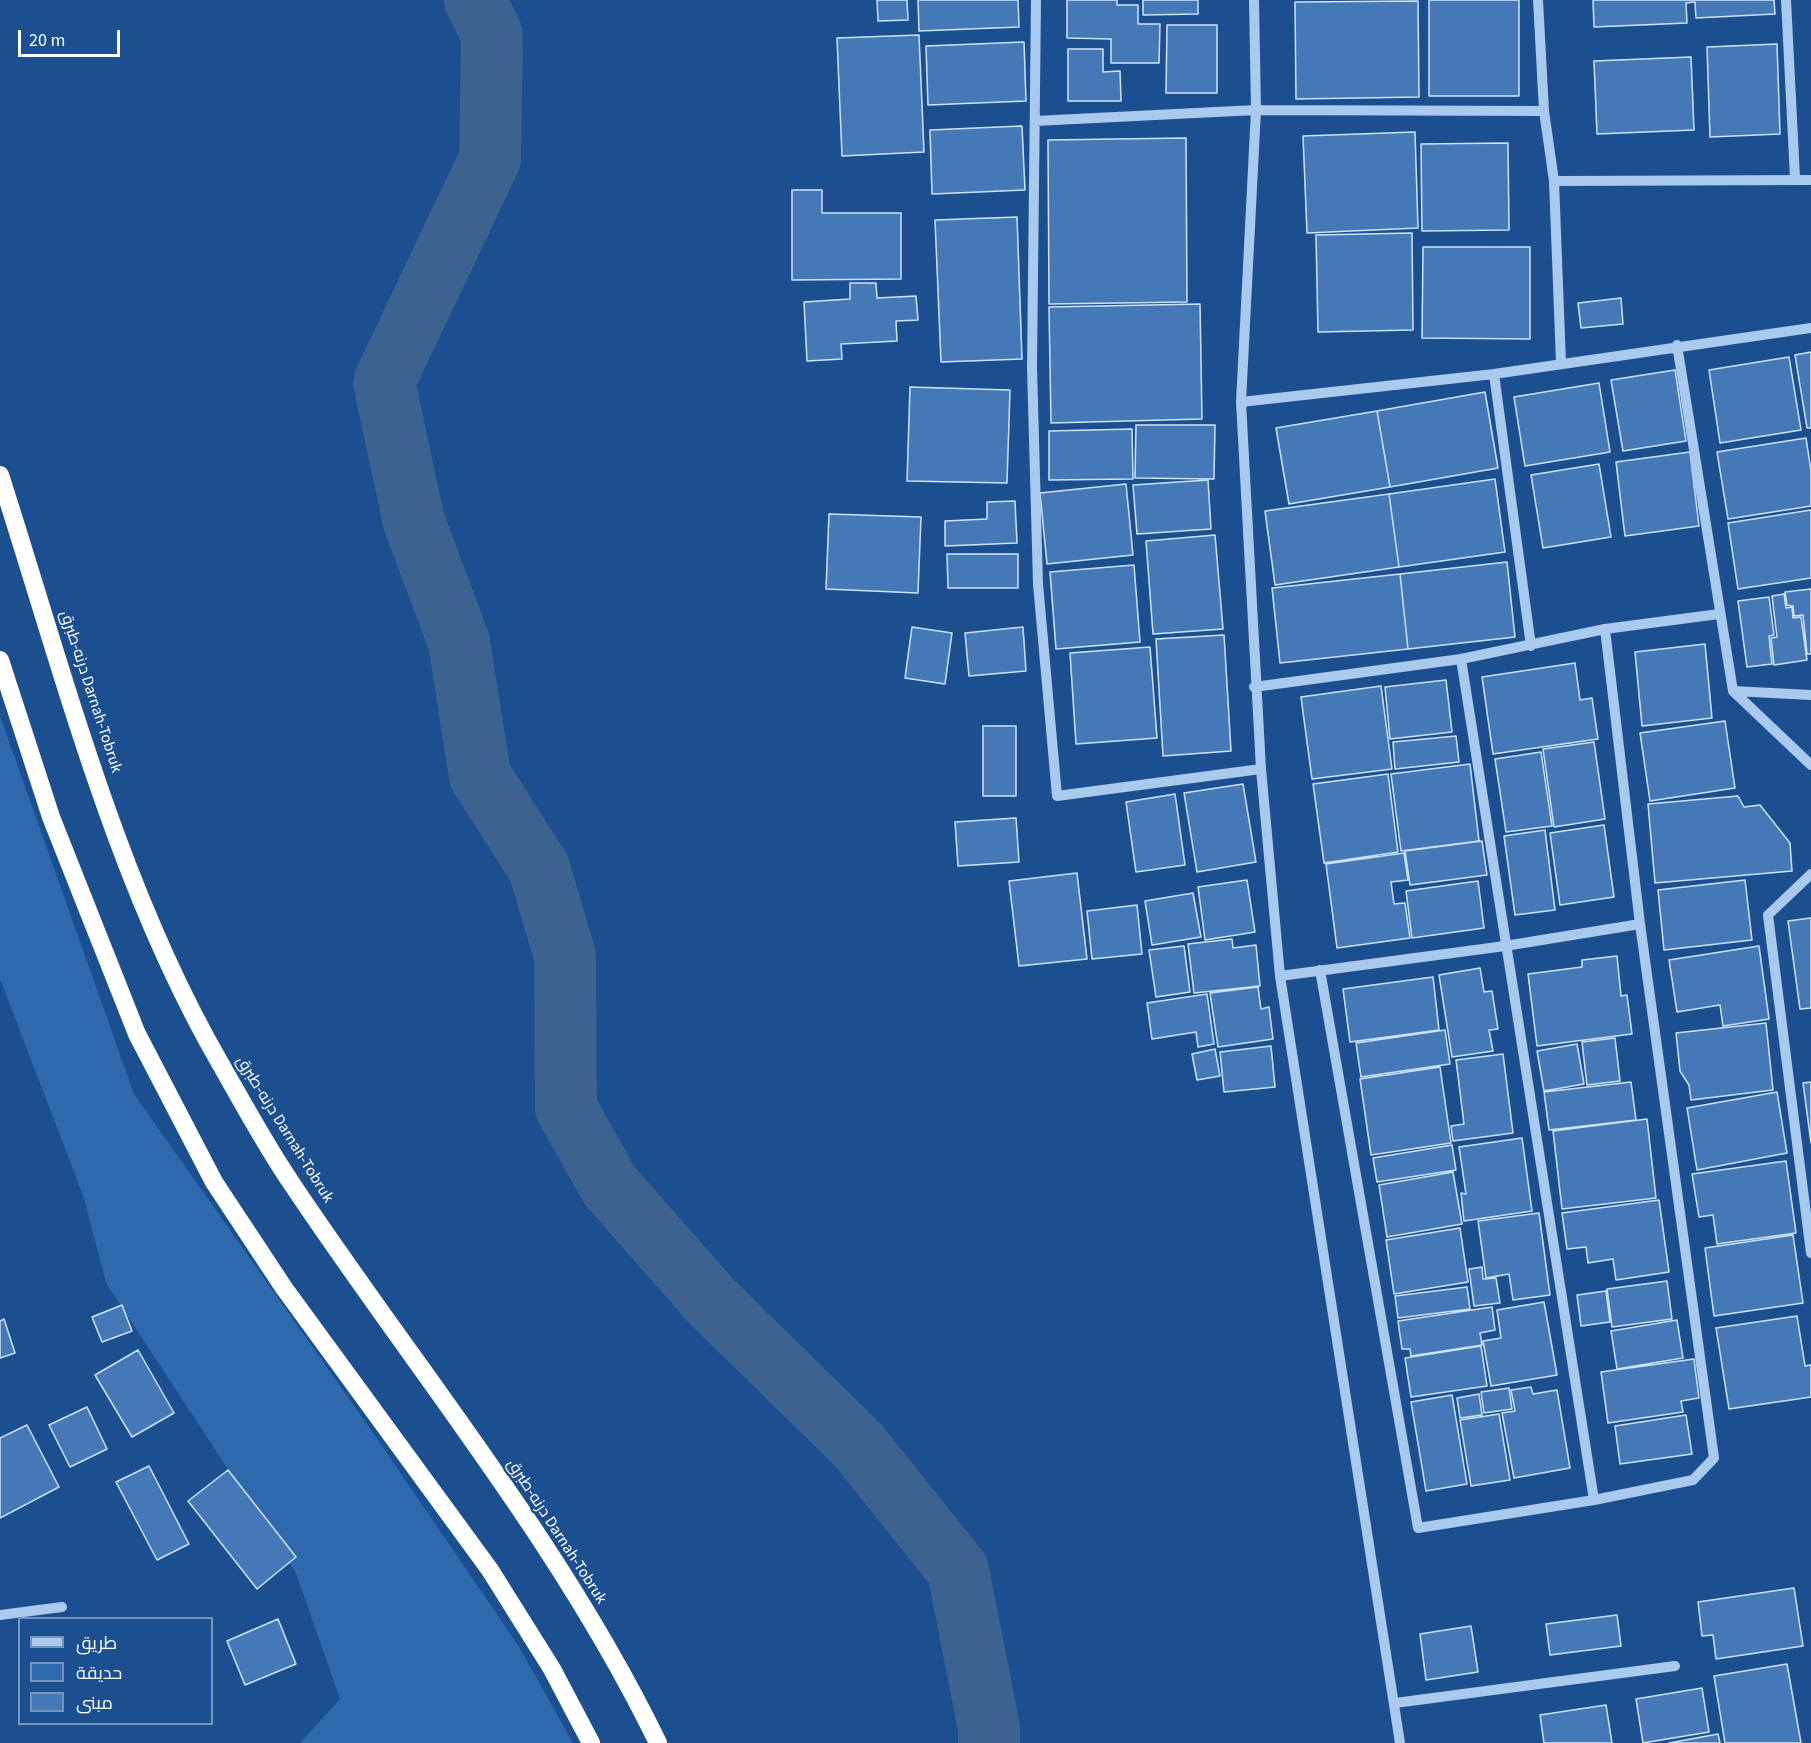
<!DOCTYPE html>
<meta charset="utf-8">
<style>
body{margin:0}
#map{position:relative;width:1811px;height:1743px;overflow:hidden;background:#1b4f8f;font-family:"Source Sans 3",Cairo,sans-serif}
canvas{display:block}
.legend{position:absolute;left:18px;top:1617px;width:195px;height:108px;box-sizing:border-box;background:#1b4f8f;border:2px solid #7695bc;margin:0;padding:8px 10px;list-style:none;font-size:18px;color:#fff}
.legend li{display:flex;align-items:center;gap:12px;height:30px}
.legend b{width:30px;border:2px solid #7695bc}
.scale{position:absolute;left:18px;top:30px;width:102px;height:27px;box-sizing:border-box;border:3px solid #fff;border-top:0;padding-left:8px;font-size:18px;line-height:21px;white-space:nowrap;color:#fff;-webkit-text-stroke:4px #1b4f8f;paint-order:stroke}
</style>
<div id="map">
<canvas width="1811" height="1743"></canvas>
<ul class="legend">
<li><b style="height:8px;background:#a9c9ee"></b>طريق</li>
<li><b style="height:16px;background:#2e69ad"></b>حديقة</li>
<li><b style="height:16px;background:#4478b7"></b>مبنى</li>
</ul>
<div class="scale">20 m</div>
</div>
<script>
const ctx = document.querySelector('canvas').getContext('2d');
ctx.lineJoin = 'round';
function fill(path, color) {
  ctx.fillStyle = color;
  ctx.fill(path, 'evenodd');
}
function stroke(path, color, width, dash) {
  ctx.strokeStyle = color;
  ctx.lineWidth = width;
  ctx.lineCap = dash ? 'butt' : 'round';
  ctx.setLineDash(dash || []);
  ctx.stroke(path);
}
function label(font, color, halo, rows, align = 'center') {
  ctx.font = font + ' "Source Sans 3",Cairo,sans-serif';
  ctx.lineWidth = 5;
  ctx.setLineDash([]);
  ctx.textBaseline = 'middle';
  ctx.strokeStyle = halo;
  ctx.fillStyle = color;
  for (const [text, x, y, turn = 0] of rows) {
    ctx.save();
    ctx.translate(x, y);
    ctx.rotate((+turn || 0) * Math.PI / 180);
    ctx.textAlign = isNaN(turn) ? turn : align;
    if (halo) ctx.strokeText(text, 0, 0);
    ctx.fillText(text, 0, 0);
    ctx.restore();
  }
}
fill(new Path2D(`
 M0,716L134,1094L367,1424L518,1645L573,1743H300L340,1699L296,1573L106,1283L84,1198L0,979Z`), '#2e69ad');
stroke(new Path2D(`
 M475,0L492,35L490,159L384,382L414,522L459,642L480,776L539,868L565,956L566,1108L610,1186L712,1302L858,1445L958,1570L989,1728V1743`), '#3c6290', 62);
const building = new Path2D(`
 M877,0H907L908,20L878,21Z
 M918,0H1018L1019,27L919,31Z
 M1067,0H1117V5H1138V24H1160L1159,63H1111V39L1067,38Z
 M1143,0H1198V14L1143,15Z
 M1429,0H1519V96H1429Z
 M1593,0H1774L1775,14L1696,18L1695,2L1686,3L1687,23L1594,27Z
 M1418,1L1419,97L1296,99L1295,2Z
 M1167,25H1217V93H1166Z
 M919,35L924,152L842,156L837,38Z
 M1024,42L1026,101L928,105L926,46Z
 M1777,44L1780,134L1710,137L1707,47Z
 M1068,49H1103V72L1120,71L1121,101H1068Z
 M1691,57L1694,130L1597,134L1594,61Z
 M1022,126L1025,190L932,194L930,130Z
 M1415,132L1418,228L1307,233L1303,136Z
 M1186,138L1187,302L1049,304L1048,140Z
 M1508,143L1509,230L1422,231L1421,144Z
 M792,190H822V213H901V279L792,280Z
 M1017,217L1022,359L941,362L935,220Z
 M1412,233L1413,330L1318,332L1316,235Z
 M1423,247H1530V339L1422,338Z
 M850,283H876L877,298L916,296L918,320L896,321L897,341L841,344L842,359L807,361L804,302L850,299Z
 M1621,298L1623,324L1581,328L1578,303Z
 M1200,304L1202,419L1051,423L1049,307Z
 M1811,352V428H1807L1795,355Z
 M1789,357L1801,430L1720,443L1709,370Z
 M1675,370L1686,441L1623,451L1611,380Z
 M1599,383L1610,452L1525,466L1514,397Z
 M910,387L1010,390L1007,483L907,481Z
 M1485,392L1498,468L1390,487L1377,411Z
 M1377,411L1390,487L1289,504L1276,428Z
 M1136,425H1215L1214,479L1135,478Z
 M1132,429L1133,479L1049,480V431Z
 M1806,438L1811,471V506L1728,519L1717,452Z
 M1690,452L1699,526L1625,536L1616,462Z
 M1599,464L1611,537L1543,548L1531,475Z
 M1495,479L1505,552L1399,567L1389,494Z
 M1208,480L1211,529L1137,534L1133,485Z
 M1126,484L1133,555L1047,564L1040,493Z
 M1389,494L1399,567L1275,585L1265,511Z
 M1015,501L1017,543L945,546V521L987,519V502Z
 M1811,510V578L1738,589L1728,523Z
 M829,514L921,517L918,593L826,589Z
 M1215,535L1223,629L1153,634L1146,541Z
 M947,554H1018V588H948Z
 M1507,562L1515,637L1408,649L1400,574Z
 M1134,565L1140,642L1056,649L1050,572Z
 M1400,574L1408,649L1280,663L1272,588Z
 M1811,589V654H1807L1803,615L1794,616L1793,606L1787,605L1785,592Z
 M1784,594L1786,608L1792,607L1793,618L1801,617L1807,660L1774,665L1771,638L1777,637L1772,596Z
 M1769,597L1774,635L1769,636L1772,664L1747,667L1738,601Z
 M912,627L952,633L945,684L905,678Z
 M1023,627L1026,671L969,676L965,633Z
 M1224,635L1231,751L1163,756L1156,639Z
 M1705,644L1712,718L1642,726L1635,652Z
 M1150,647L1157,738L1076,744L1070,653Z
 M1575,663L1580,700L1592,698L1598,739L1493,754L1482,677Z
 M1446,680L1452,732L1390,739L1385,687Z
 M1381,686L1392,769L1312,779L1301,697Z
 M1725,721L1735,788L1650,801L1640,733Z
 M983,726H1016V796H983Z
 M1456,736L1459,762L1395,769L1393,742Z
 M1594,742L1605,819L1554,827L1543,749Z
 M1541,752L1552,826L1506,832L1495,759Z
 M1470,764L1479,841L1401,851L1391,774Z
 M1388,774L1398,852L1324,863L1313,784Z
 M1243,784L1256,862L1197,872L1184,793Z
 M1175,794L1185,865L1136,872L1126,802Z
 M1738,796L1744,807L1760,805L1790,843L1792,871L1655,883L1648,804Z
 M1016,818L1019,862L958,866L955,822Z
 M1604,825L1614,897L1560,905L1550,833Z
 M1545,830L1555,910L1515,915L1504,836Z
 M1482,841L1487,875L1410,885L1405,851Z
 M1404,853L1408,880L1391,882L1394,904L1405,903L1410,938L1337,948L1326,864Z
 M1077,873L1087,959L1019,966L1009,881Z
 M1247,880L1255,932L1205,940L1198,887Z
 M1745,880L1752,940L1664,950L1658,890Z
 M1478,881L1484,928L1412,938L1406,891Z
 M1193,893L1201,937L1152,945L1145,901Z
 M1137,905L1142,954L1092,959L1087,911Z
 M1811,918V1008L1800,1009L1788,921Z
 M1232,939L1233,948L1256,945L1260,986L1194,993L1188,944Z
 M1184,946L1190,992L1156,997L1149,950Z
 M1759,946L1769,1019L1723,1026L1720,1005L1677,1012L1669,960Z
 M1617,956L1621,996L1627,995L1632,1034L1537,1046L1528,974L1582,967V960Z
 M1480,968L1484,992L1492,991L1498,1029L1489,1030L1493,1051L1452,1057L1439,975Z
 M1433,977L1439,1030L1350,1042L1343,989Z
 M1258,987L1261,1009L1269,1007L1273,1039L1218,1047L1210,993Z
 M1207,994L1214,1044L1198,1047L1196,1032L1152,1039L1147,1003Z
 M1766,1023L1773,1090L1691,1100L1689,1085L1680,1071L1676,1033Z
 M1445,1030L1450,1064L1361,1077L1356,1043Z
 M1615,1038L1620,1081L1587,1085L1582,1042Z
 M1577,1044L1584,1084L1544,1091L1537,1051Z
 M1271,1046L1275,1087L1224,1092L1220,1052Z
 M1215,1049L1220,1076L1197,1080L1192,1054Z
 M1503,1054L1513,1133L1453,1141L1451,1126L1464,1124L1456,1060Z
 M1440,1067L1451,1143L1371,1155L1360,1079Z
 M1631,1082L1636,1120L1549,1130L1544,1092Z
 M1811,1082V1143L1803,1083Z
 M1777,1092L1787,1153L1697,1170L1687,1108Z
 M1647,1119L1656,1198L1562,1209L1553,1131Z
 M1522,1138L1532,1211L1464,1221L1461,1193L1466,1194L1459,1147Z
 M1452,1145L1456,1170L1377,1182L1373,1158Z
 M1786,1161L1796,1233L1717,1244L1713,1215L1699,1217L1692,1174Z
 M1453,1172L1462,1224L1387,1237L1379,1185Z
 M1659,1200L1669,1272L1616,1280L1613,1259L1588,1263L1586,1247L1567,1249L1562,1213Z
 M1539,1213L1550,1295L1513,1300L1509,1274L1486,1278L1478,1221Z
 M1460,1228L1468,1282L1394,1294L1386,1240Z
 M1793,1235L1803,1303L1714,1316L1705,1248Z
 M1482,1267L1483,1279L1496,1278L1500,1303L1474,1306L1469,1269Z
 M1667,1281L1672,1319L1612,1327L1607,1289Z
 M1467,1287L1470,1309L1398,1318L1395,1296Z
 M1606,1291L1610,1322L1581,1326L1577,1295Z
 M1544,1302L1557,1375L1491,1386L1483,1341L1501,1338L1497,1310Z
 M122,1305L132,1331L102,1342L92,1317Z
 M1492,1307L1495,1330L1480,1333L1482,1345L1411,1356L1410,1349H1402L1398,1321Z
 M1797,1316L1805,1366L1811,1365V1397L1729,1409L1716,1328Z
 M4,1319L15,1353L0,1358V1321Z
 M1677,1320L1683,1358L1617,1369L1611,1331Z
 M1481,1346L1487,1386L1411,1397L1405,1358Z
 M138,1350L174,1413L132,1437L95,1375Z
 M1694,1359L1699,1398L1681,1401L1683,1412L1608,1423L1601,1372Z
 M1531,1387L1533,1394L1557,1390L1570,1468L1514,1478L1502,1413L1515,1411L1511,1390Z
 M1509,1388L1512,1409L1484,1413L1481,1392Z
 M1479,1394L1482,1415L1460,1418L1457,1398Z
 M1452,1395L1467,1484L1426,1491L1411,1402Z
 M87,1407L107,1449L70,1467L49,1425Z
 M1499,1414L1510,1480L1471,1486L1460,1420Z
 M1686,1415L1692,1454L1620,1464L1615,1426Z
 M27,1425L59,1487L0,1518V1438Z
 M149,1466L189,1544L157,1560L116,1482Z
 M228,1470L296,1557L257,1589L188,1501Z
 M1794,1588L1803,1646L1716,1659L1713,1635L1702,1636L1698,1602Z
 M1617,1615L1621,1646L1550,1655L1546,1624Z
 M278,1619L296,1664L245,1685L227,1641Z
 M1471,1626L1478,1672L1426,1680L1420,1634Z
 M1787,1664L1801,1743H1725L1714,1676Z
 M1702,1688L1709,1732L1643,1743L1636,1699Z
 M1606,1705L1612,1743H1544L1540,1715Z
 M1718,1734L1720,1743H1669Z`);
fill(building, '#4478b7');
stroke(building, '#cfe3fa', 1.5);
stroke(new Path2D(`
 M1036,0L1032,367L1038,584L1057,796L1261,769
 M1254,0L1256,110L1241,402L1261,769L1280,976L1400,1743
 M1538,0L1544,111L1554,181L1561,363
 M1786,0L1795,178
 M1035,121L1256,110L1544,111
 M1554,181L1811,180
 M1677,345L1733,691L1811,765
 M1494,374L1531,646
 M1241,402L1494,374L1811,328
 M1461,659L1594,1500
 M1254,687L1461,659L1605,629L1719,614
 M1733,691L1811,695
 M1811,874L1768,915L1811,1253
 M1320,970L1418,1528L1594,1500L1693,1480L1714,1458L1640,924L1605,629
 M1280,976L1505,946L1640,924
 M0,1615L62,1607
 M1395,1703L1675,1666`), '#a9c9ee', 10);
stroke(new Path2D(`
 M0,475C63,671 117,885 220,1063C244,1105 267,1148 294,1187C417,1371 561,1543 658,1743
 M0,660L51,817L137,1034L214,1182L284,1288L490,1570L552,1669L591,1743`), '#fff', 18);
label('16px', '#fff', '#1b4f8f', [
 ["درنه-طبرق Darnah-Tobruk",90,692,72],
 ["درنه-طبرق Darnah-Tobruk",284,1130,58],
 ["درنه-طبرق Darnah-Tobruk",556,1532,57]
]);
</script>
